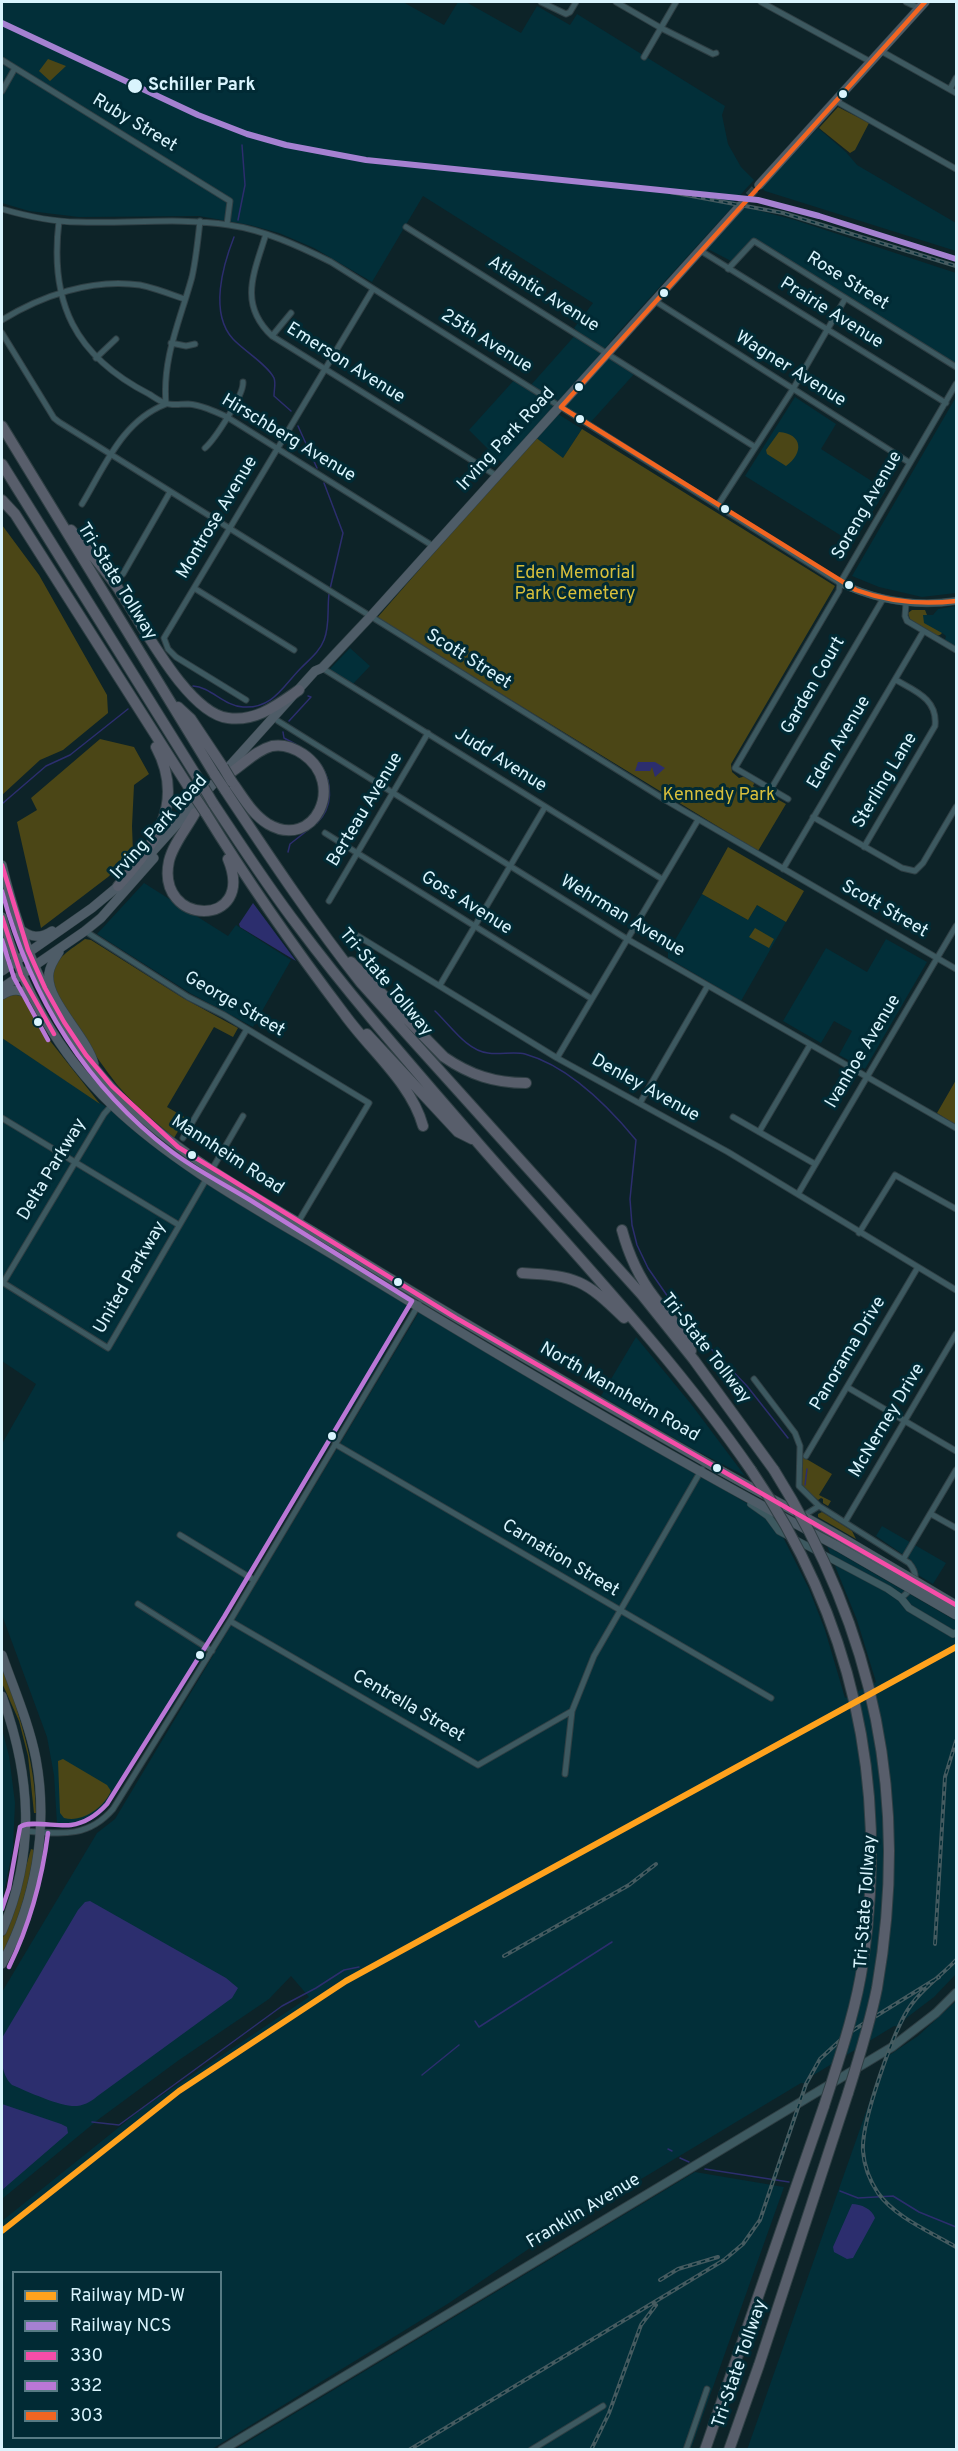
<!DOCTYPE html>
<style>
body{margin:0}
#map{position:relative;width:958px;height:2451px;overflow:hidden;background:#0d2328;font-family:Overpass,sans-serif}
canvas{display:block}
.frame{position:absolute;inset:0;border:3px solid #d9f4fd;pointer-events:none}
.legend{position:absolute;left:12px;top:2271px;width:210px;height:168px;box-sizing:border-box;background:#012a34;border:2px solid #577b84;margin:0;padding:8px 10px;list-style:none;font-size:18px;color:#d9f4fd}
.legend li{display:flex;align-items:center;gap:12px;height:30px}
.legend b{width:30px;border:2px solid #577b84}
</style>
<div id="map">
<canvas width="958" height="2451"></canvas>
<div class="frame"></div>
<ul class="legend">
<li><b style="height:8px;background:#ffa21d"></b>Railway MD-W</li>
<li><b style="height:8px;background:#a581d1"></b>Railway NCS</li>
<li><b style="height:8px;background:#f54da8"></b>330</li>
<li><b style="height:8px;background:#ba77d6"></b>332</li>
<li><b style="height:8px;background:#f26522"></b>303</li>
</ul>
</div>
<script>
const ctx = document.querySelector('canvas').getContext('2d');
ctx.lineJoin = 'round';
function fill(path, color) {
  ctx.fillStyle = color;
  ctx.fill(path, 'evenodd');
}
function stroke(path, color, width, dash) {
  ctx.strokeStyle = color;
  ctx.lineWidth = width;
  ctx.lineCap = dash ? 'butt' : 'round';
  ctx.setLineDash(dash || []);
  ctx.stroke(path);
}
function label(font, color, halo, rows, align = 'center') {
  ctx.font = font + ' Overpass,sans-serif';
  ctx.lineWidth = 6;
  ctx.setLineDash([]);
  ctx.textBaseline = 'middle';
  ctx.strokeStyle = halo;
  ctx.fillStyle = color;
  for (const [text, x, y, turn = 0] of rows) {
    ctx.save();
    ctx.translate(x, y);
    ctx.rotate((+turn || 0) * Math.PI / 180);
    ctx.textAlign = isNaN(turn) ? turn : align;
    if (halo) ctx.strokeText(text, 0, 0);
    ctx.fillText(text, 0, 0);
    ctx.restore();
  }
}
fill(new Path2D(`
 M2,2H403L444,25L458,2H466L521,33L537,6L570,25L577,14L725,106L722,115L728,144L741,167L754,180L732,204L734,205L616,335L540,431L558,414L582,429L563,458L507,468L469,430L516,378L530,386L578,332L574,328L593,303L423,196L372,282L314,248L279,233L250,225L199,216L79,217L29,211L2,203Z
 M818,128L846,152L857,165L956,223V251L765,191L762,188Z
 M745,207L795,220L956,273V364L753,239L731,261L708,249Z
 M608,355L635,373L590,423L563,407Z
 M795,397L836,424L821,449L886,490L853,543L745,476Z
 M956,397V593L922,597L879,587L852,576Z
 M956,606V648L945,640L946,636L942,633L938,636L910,619L908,615L915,610H925L927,615H933L938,609Z
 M350,648L370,666L352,685L328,671Z
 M144,883L228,936L236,925L291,960L253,1027L190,993L97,934Z
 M702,894L748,920L757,905L786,922L741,1001L668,958V952Z
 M886,939L927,962L865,1069L839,1055L852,1031L834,1021L821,1043L783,1021L826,948L867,972Z
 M2,1038L120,1116L201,1178L408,1306L407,1313L373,1373L172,1706L102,1812L93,1819L77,1825L57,1824L54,1775L47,1737L2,1615V1444L36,1384L2,1361Z
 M419,1312L774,1519L809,1589L825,1630L845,1698L876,1682L857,1620L827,1546L956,1621V1974L934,1997L905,2019L901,2027L894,2026L812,2076L808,2084L801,2083L558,2229L449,2303L212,2449H2V2221L143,2108L309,1997L291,1976L269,1999L179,2060L99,2119L2,2199V1992L97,1833L115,1819ZM14,2272H220V2438H14Z
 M636,1337L691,1404L745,1476L695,1450L601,1396Z
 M882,1526L946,1563L933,1584L918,1575L911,1560L876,1536Z
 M2,1729L9,1756L15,1803L13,1848L2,1901Z
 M956,2001V2449L747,2450L885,2058L918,2036Z
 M695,2172L784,2187L691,2449L234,2450Z`), '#022f39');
fill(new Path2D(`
 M48,59L66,66L50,81L39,71Z
 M838,107L869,123L855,150L850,153L819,128Z
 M582,429L835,586L731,764L732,772L739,778L746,776L755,781L753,786L786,804L758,851L377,618L535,437L563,458Z
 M779,432C803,434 804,453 786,466L767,454L766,450Z
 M2,525L39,575L107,695L108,713L63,750L40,760L2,795Z
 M912,610H925L927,615H923L924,623L942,633L940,635L936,636L910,619L908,613Z
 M100,739L134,747L149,774L134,785L132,826L133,853L108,877L41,928L17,822L37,810L31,798Z
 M728,847L804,891L786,922L757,905L748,920L702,894Z
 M755,928L774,939L769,948L749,937Z
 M85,939L91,940L183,998L238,1028L233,1037L214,1027L167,1107L186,1118L174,1138C156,1122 136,1107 120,1088C106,1071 50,994 52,975C54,958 72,949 85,939Z
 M13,994L21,996L28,1005L51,1042L100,1104L2,1038V997Z
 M956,1080V1125L937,1113Z
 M803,1457L832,1474L819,1495L831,1501L828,1506L823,1503V1499L821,1498L818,1500L801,1486Z
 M822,1512L852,1531L856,1539L818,1517V1514Z
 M2,1665C19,1714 35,1760 36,1813H34L28,1756L19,1721L2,1683Z
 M63,1759L107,1785L111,1791C104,1807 83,1823 64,1818L60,1813L58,1761Z
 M31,1849L34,1850C29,1887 18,1922 2,1956V1940L16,1901Z`), '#4b4616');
fill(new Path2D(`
 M638,762H655L665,768L655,777L652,767L650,771H635Z
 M253,903L296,961L240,927L239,924Z
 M90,1901L226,1978L238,1988L232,1998L99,2095C93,2100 86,2105 77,2106C60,2107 29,2092 12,2085C0,2074 1,2053 2,2038L78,1910L85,1902Z
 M2,2104L61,2124L67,2127L68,2133L2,2190Z
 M852,2204C861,2204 872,2209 875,2218L853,2258L847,2259L834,2252L833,2247Z`), '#2c2e6e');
stroke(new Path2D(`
 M238,220L245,185L242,145
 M234,237C223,265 209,313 233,339C243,350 268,365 274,378C276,383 274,390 274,396L291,411
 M298,426L317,468
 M324,483L343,533L330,589
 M193,686C211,687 224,706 243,707C273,709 283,686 301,668C310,659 320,651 324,640C330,626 327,609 329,594
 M289,721L311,697L308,696
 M283,732L284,738L297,745
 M301,747L318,761
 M3,803L46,766L70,755L128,709
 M317,823C333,807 333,784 321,765
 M288,852L290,844L313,826
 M398,996L412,1003
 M435,1011C450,1025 467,1051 488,1053C500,1055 514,1051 525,1054C568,1066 608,1106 636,1140L630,1199L632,1225L637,1245L648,1268L686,1323L747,1386L788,1438
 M805,1485L807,1469
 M475,2021L479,2027L612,1942
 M422,2075L459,2045
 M92,2122L119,2125L282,2006L316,1988L344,1970L359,1967
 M668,2149L672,2151
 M680,2158L689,2162
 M705,2169L789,2182
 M840,2191L858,2198L893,2196L919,2212L956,2227`), '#2c2e6e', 1.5);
stroke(new Path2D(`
 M740,206L759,185`), '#2c4248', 9, [9, 4.5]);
const minor = new Path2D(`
 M541,2L566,14L570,12L576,2
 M616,2L661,28L713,54L716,53
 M761,2L871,62
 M906,2L919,8
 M881,51L956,93
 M644,57L676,2
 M2,60L230,201L227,224
 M950,89L956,78
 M2,91L15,68
 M836,101L956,169
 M2,209C26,216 52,222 78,222C128,224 178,217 229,225C264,230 299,246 331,262L840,583
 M59,221C49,303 75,356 149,394C154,397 159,401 165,403C172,406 180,404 188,404C201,405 214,411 227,417L433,546
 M406,227L755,447
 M266,234C254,273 238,304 272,336L497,476
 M701,251L946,403
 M728,269L754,241L956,367
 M655,301L910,463
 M2,320C41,296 92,278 140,285C155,288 170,294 184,299
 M2,333L54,418L59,422L667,801L956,969
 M272,336L291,313
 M171,343L186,346L195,344
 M96,358L116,339
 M205,448C215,439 244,395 243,382
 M82,504C105,466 122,421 166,404C162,358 180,321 192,277C196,259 198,240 200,221
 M718,505L793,389L845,299
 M123,574L170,492
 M194,588L294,650
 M906,603L905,616L907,621L956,650
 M322,668L662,879
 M246,700L176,657L168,649L164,638L373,289
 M278,721L627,939L956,1128
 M771,789L883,599
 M788,799L735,768L839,591L840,583L956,384
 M813,817L902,868L915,871L923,863L956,807
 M325,833L592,999
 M864,847L935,726C938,699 915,691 896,680
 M783,869L923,632
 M329,901L428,733
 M85,931L188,997L224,1015L369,1103L297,1224
 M358,936L557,1058L728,1152L956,1290
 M440,985L545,807
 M557,1058L698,820
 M640,1103L707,987
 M733,1117L815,1164
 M2,1118L179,1225
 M759,1132L810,1045
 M183,1138L247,1029
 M798,1194L956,926
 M859,1233L895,1175L956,1209
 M2,1282L108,1348L243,1116
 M3,1283L104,1114L112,1105
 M754,1379L795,1433L800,1446L799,1486L819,1506L803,1516
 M847,1387L956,1451
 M335,1444L771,1698
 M806,1456L918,1267
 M819,1506L909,1563C921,1577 914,1588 901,1598
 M931,1514L956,1528
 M845,1522L956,1334
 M180,1535L254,1580
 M904,1558L956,1470
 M138,1604L212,1651
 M230,1621L478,1765L572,1711
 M565,1774L572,1711L594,1656L702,1469
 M26,1831C61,1834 88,1838 113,1809L230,1621L419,1304
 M531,2450L603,2406
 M686,2450L707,2389`);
const tertiary = new Path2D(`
 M840,583C878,601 915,607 956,601
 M751,1504L768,1516L779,1531L888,1589L901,1598L909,1608L953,1634L956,1633`);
const secondary = new Path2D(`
 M222,2450L892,2047L936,2013L956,1993`);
const primary = new Path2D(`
 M759,185L925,2
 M144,861L315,671L322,668L370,617L740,206
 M2,865C22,947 54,1025 112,1088C172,1154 256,1196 331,1242C453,1317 577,1389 702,1460C749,1487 797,1512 844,1539
 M2,917C21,988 59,1054 112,1105C180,1170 268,1215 348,1264C508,1362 671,1458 837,1546
 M19,928C30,938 40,939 52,931
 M2,942L3,949L2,961
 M59,952C55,958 50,965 49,973C45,1000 87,1036 94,1064
 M2,971L92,908L122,883
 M2,988L85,931L101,918L154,858
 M2,995C13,988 21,989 32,997
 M2,1655C14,1689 29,1723 36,1759C49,1829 35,1902 2,1964
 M2,1696C31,1776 36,1852 2,1931`);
const motorway = new Path2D(`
 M2,426L215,775
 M2,464L204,788
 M2,500L15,514L29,536L195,797
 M71,530C86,548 101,565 115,584C139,617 186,713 228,718C256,722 277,705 299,690
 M178,707L191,719L223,767
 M232,782C243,797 252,814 268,824C314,851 347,784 303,754C294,748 283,744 272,746C257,750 246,762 233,771
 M225,790C269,856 312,921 361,983L642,1295L694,1360L774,1470
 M213,803C241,845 268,887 298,926C354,1001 417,1072 478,1143C571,1250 670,1353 751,1470
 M205,812C248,882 295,949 345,1015C371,1051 411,1083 423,1126
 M195,813C187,828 173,844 169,861C155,927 257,929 228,859
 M118,886C155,845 186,803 156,747
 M351,962L444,1057C470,1075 495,1083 526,1083
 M367,1034L458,1132L472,1139
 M622,1230C629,1256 638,1276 654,1297C667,1315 684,1330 691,1351
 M522,1273C577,1276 585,1280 624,1318
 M705,2450L824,2106
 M729,2450L759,2365L848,2093`);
stroke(minor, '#2f3f44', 7);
stroke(tertiary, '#2f3f44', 8);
stroke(secondary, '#2f3f44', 10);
stroke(primary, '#2f3f44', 10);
stroke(motorway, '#2f3f44', 12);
stroke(minor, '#3d5960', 5);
stroke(tertiary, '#3d5960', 7);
stroke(secondary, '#3d5960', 8);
stroke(primary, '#4e5c67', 9);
stroke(motorway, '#585e6b', 10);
const rail = new Path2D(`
 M670,192L783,213L956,266
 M935,1944L945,1777L956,1741
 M504,1956L629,1885L656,1864
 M956,1960C942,1975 924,1987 911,2005C894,2028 861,2122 863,2151C864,2165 870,2181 878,2193C896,2218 931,2232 956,2247
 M660,2280L678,2269L718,2257
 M409,2450L724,2260L743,2244L760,2220L806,2084L820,2059L847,2034L939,1977
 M591,2450L609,2413L641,2325L656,2305`);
stroke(rail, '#455b60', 4);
stroke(rail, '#012a34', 1.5, [4.5]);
const primaryBridge = new Path2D(`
 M844,1539L956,1605
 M837,1546L956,1615`);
const motorwayBridge = new Path2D(`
 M223,767L232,782
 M215,775L225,790
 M204,788L213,803
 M195,797L205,812
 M751,1470C853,1619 889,1784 863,1962C856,2011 839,2059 824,2106
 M774,1470C875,1631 910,1800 877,1988C870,2023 859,2058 848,2093`);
stroke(primaryBridge, '#2f3f44', 10, []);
stroke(motorwayBridge, '#2f3f44', 12, []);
stroke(primaryBridge, '#4e5c67', 9);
stroke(motorwayBridge, '#585e6b', 10);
stroke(new Path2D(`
 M2,865L28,950L45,988L64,1022L86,1055L112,1086L178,1147L456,1318L956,1605
 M2,917L21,975L54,1034`), '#f54da8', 4.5);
stroke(new Path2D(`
 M2,891C30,996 86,1086 172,1152C196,1170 224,1184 250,1200C304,1234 358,1267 412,1301L224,1617L107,1804C97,1815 86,1823 71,1825C58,1827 28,1820 20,1827L9,1888L2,1909
 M2,940L14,978L48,1040
 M9,1967C30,1924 42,1880 48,1833`), '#ba77d6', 4.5);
stroke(new Path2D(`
 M561,407L925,2
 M561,407L856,590C889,602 921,605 956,601`), '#f26522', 4.5);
stroke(new Path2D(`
 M2,2231L179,2091L346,1981L956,1647`), '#ffa21d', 6);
stroke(new Path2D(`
 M2,23L198,115L247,134L286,145L366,160L758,200L819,216L956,259`), '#a581d1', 6);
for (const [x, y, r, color] of [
 [135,86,8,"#d9f4fd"],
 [843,94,5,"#d9f4fd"],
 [664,293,5,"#d9f4fd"],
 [579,387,5,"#d9f4fd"],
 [580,419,5,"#d9f4fd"],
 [725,509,5,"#d9f4fd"],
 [849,585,5,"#d9f4fd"],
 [38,1022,5,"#d9f4fd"],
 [192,1155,5,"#d9f4fd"],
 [398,1282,5,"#d9f4fd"],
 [332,1436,5,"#d9f4fd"],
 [717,1468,5,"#d9f4fd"],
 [200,1655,5,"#d9f4fd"]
]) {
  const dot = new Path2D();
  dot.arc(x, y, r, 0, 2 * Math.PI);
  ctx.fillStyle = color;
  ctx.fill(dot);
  stroke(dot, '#012a34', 2);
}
label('bold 18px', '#d9f4fd', '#012a34', [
 ["Schiller Park",148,86]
], 'left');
label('18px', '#d9f4fd', '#012a34', [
 ["Ruby Street",134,124,31],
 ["Rose Street",847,282,32],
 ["Atlantic Avenue",543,295,32],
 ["Prairie Avenue",831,314,32],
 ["25th Avenue",486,342,32],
 ["Emerson Avenue",345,364,32],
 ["Wagner Avenue",790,370,32],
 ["Hirschberg Avenue",288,439,31],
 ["Irving Park Road",507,440,-47],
 ["Soreng Avenue",868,506,-60],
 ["Montrose Avenue",218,518,-59],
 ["Tri-State Tollway",116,582,58],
 ["Scott Street",468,660,32],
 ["Garden Court",814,686,-60],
 ["Eden Avenue",840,743,-59],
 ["Judd Avenue",500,761,32],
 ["Sterling Lane",886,781,-59],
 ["Berteau Avenue",366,810,-59],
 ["Irving Park Road",160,828,-48],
 ["Goss Avenue",466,904,32],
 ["Scott Street",884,910,30],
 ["Wehrman Avenue",622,917,31],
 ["Tri-State Tollway",385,983,50],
 ["George Street",234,1005,30],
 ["Ivanhoe Avenue",864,1052,-59],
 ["Denley Avenue",645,1089,29],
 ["Mannheim Road",227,1156,33],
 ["Delta Parkway",53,1170,-59],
 ["United Parkway",131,1278,-60],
 ["Tri-State Tollway",705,1349,52],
 ["Panorama Drive",849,1354,-59],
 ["North Mannheim Road",619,1393,30],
 ["McNerney Drive",888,1421,-59],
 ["Carnation Street",560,1559,31],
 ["Centrella Street",408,1707,30],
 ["Tri-State Tollway",867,1902,-86],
 ["Franklin Avenue",584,2212,-31],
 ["Tri-State Tollway",741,2364,-71]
]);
label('18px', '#d7bf3b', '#012a34', [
 ["Eden Memorial",575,574],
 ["Park Cemetery",575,595],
 ["Kennedy Park",719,796]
]);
</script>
